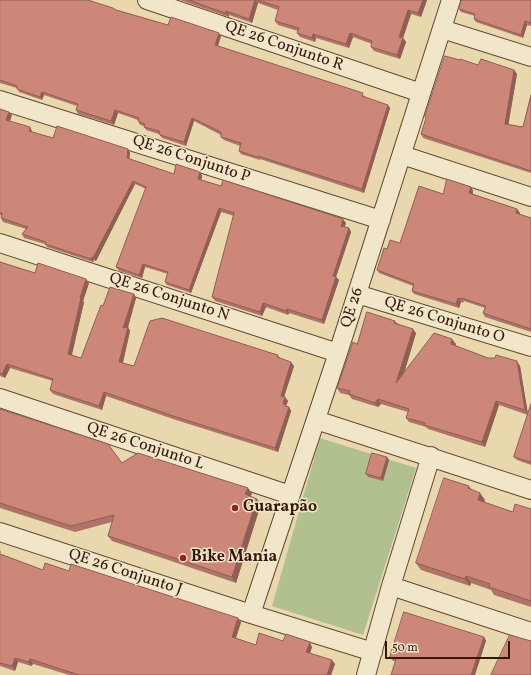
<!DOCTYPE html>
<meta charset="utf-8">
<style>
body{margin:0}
#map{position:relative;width:531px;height:675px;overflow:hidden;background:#e9d8ae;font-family:Vollkorn,serif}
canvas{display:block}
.scale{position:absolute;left:385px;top:641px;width:125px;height:18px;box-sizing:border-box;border:2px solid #34180a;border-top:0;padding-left:5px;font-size:12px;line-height:14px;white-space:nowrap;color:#34180a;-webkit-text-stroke:3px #f1e6ca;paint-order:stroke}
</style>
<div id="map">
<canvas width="531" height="675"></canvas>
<div class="scale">50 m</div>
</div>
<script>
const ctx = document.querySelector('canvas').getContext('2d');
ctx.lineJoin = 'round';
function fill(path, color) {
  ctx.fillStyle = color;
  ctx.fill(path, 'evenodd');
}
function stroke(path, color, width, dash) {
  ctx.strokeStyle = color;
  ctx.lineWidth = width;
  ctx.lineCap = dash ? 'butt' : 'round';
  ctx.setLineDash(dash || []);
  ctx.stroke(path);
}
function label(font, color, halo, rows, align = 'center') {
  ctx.font = font + ' Vollkorn,serif';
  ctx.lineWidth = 3;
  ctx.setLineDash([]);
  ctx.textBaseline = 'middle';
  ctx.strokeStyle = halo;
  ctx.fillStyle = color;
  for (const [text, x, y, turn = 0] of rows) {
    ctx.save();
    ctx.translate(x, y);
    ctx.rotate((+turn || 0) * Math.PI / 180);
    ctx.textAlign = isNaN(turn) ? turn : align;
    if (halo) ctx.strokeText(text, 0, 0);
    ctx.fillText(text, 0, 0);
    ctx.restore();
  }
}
fill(new Path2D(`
 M320,438L416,468L363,635L272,606Z`), '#b0c08f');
const street = new Path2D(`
 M147,0L421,93
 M442,29L531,57
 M0,100L381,220
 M402,155L531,197
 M0,243L338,353
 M357,294L531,347
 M0,398L290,495
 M316,420L531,490
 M0,532L251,614L373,652
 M391,586L531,632
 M251,614L338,353L451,0
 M366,675L391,586L431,456`);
stroke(street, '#614833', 20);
stroke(street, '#f1e6ca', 18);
fill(new Path2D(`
 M0,0L116,10L168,25L221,36L218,46L365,96V97L390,108L364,193L260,159V160L241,154L239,151L240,146L224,140L221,137V135L194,121L186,146L162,138L159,134L146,130L144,126L140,125L138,121V120L118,113L114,125L78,114L76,110L77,106L44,95L42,100L19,92L17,88L0,83Z
 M180,0H427L421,17L411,14L403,38L406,42L400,59L374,51L371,47L372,44L353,37L349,48L316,38L315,42L300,37L297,33L298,31L278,25L275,21L278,10L258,3L252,23L229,15V17Z
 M531,0V26L527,25L523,38L476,22L474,19L475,16L461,12L459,9Z
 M460,60L478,65L514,70L517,74L508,124L523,127L531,95V173L423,138L421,134L426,119L425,117Z
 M0,109L12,115L10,121L32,131V132L53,138L128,149L130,153L129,159L174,174L200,172L202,176L201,180L346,223L344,227L349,228L351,232L336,277L339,280L324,324L289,313L288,315L266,307L262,316L215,301L212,297L234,216L221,212L191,293L167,285L165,282L168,274L145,267L142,278L119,271L116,267L146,189L135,184L96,261L94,260L93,262L47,247L45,244L24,238L22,234L26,229L3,222L1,218L2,216L0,215Z
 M471,187L473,191V194L517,209L520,213L519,214L531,218V332L485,317L483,313L485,308L464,301L463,303L461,302L459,308L414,294L412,291L413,286L379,273L377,270L387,249L400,243L443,194Z
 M0,262L35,273L86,279L89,283L83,301L84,302L72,355L81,358L103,306L134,294L136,298L128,327L130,331L123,363L134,366L278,355L280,358L294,366L284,397L288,401L286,406L289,407L291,411L278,452L176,420L106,396L102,410L53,394L50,390L53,381L10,368L5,378L0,376Z
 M395,321L397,323L416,333L404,373L456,344L455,346L488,358L520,366L528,414L531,404V465L517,460L514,457L528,415L499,405L485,447L428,429L426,427L409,422L406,418L408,412L381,404L378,407L352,399L349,395L340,393L337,388L357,344Z
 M0,409L122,463L252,493L251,496L261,504L236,583L112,541L108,536L112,522L75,532L0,508Z
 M389,460L383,481L368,477L366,474Z
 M469,486L472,490L485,500L484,502L513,512L531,509V607L494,595L491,590L471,583L470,586L421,570L416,563Z
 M0,550L1,552L0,554L43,570L69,571L241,622L236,638L256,645L283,641L312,647L310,653L335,664L331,675H69L33,664L31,666L18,662L15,671L0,666Z
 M484,637L486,641L395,661H393L390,657Z`), '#af7468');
fill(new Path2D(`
 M255,0L258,3L252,23L249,19Z
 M423,0H427L421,17L418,13Z
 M408,10L411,14L403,38L406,42L400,59L397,55L399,37Z
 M226,11L229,15V17L226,13Z
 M525,21L527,25L523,38L521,35Z
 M219,33L221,36L217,48L215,45Z
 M350,33L353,37L349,48L346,44Z
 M313,34L316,38L315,42L312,38Z
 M514,70L517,74L508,127L505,124Z
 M42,92L44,95L42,100L40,97Z
 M388,105L390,108L364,193L362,189Z
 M115,110L118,113L114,125L111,121Z
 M9,112L12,115L9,123L6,120Z
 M192,118L194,121L186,146L184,142Z
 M30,127L32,131L31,134L29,131Z
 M128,149L130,153L129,161L127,158Z
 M200,172L202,176L201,182L198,179Z
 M133,181L135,184L96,261L93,258Z
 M471,187L473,191L472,196L469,193Z
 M219,208L221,212L191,293L189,290Z
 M517,209L520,213L518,217L516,213Z
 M343,219L346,223L344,229L341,226Z
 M349,228L351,232L336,277L339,280L324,324L322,320L333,276Z
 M92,257L94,260L93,262L91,259Z
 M143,264L145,267L142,278L139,275Z
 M86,279L89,283L83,301L84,302L71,358L68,354L80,298Z
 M134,294L136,298L128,327L130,331L122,366L119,362L123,328Z
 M458,298L461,302L459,308L456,304Z
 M263,303L266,307L262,316L260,312Z
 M287,309L289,313L288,315L286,311Z
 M413,329L416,333L400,387L396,383Z
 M452,339L456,344L454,349L451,344Z
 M517,361L520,366L528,415L525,410Z
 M291,362L294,366L283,400L281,396Z
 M7,364L10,368L5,378L2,374Z
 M104,392L106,396L102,410L99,406Z
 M285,397L288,401L286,406L288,408L287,410L283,404Z
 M378,399L381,404L378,407L375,403Z
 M496,401L499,405L485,447L482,442Z
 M289,407L291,411L278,452L275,448Z
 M387,457L389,460L383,481L381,478Z
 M248,488L252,493L249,500L245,494Z
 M480,493L485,500L483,507L478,500Z
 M257,499L261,504L236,583L232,577Z
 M466,576L471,583L470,586L465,579Z
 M238,618L241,622L235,641L232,637Z
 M484,637L486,641L475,675H471Z
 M310,642L312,647L309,656L306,652Z
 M15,658L18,662L15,671L12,666Z
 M30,659L33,664L31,666L28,662Z
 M332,660L335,664L331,675H327Z`), '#8f5e55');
const building = new Path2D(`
 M0,0H88L113,8L116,10L168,25L171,17L219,33L215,45L363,93L362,96L388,105L362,189L258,156L257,157L239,151L241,143L221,137V132L192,118L184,142L160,135L159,131L144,127L145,124L138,121L139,118L115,110L111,121L76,110L78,104L42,92L40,97L17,89V86L0,80Z
 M189,0H255L249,19L226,11V13Z
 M257,0H423L418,13L408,10L399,37L403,38L397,55L371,47L372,41L350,33L346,44L313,34L312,38L297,33L299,28L275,21L279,7Z
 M462,0H531V23L525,21L521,35L474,19L475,14L459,9Z
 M445,56L460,60V59L478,65L481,59L514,70L505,124L523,127L531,95V171L421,134L426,118L425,117Z
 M0,109L9,112L6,120L30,127L29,131L53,138L57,126L128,149L127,158L174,174L176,164L200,172L198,179L221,186L223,180L343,219L341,226L349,228L333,276L336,277L322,320L287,309L286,311L263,303L260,312L212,297L234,213L219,208L189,290L165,282L168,272L143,264L139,275L116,267L146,187L133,181L93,258L92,257L91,259L45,244L46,242L22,234L28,227L1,218L2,213H0Z
 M447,179L471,187L469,193L517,209L516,213L531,218V329L483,313L486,306L461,298V299L458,298L456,304L412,291L414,284L377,270L384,248L387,249L390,240L400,243L419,186L443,194Z
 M0,262L35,273L38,263L86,279L80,298H81L68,354L81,358L101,305L103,306L110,287L134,294L123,328L128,327L119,362L134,366L150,321L162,318L271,353L278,355L277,357L291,362L281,396L285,397L283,404H285V406L289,407L275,448L173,416L104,392L99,406L50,390L53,379L7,364L2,374L0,373Z
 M367,312L395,321L394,323L413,329L396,383L434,333L452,339L451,344L488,358H495L496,355L517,361L525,410L496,401L482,442L424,425L425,423L406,418L409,409L378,399L375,403L349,394L350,391L337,388L353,342L357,344Z
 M531,404V462L514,457Z
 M0,409L108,444L122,463L138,453L248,488L245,494L257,499L232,577L108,536L114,515L71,526L0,503Z
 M372,453L387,457L381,478L366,474Z
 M444,478L469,486L468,488L480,493L478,500L513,512L515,504L531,509V601L489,587L490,584L466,576L465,579L416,563Z
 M0,554L43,570L45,563L69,571L71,564L238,618L232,637L256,645L259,633L283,641L286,634L310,642L306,652L332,660L327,675H79L30,659L28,662L15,658L12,666L0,663Z
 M404,612L484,637L471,675H391L396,659L390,657Z
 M510,635L531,641V675H491Z`);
fill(building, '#cc8779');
stroke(building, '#8f5e55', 1);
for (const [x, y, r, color] of [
 [235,508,4,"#8f2418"],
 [183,558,4,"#8f2418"]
]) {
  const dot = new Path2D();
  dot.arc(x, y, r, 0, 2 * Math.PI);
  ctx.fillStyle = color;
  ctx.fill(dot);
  stroke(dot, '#f1e6ca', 1.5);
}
label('16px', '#34180a', '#f1e6ca', [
 ["QE 26 Conjunto R",284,47,19],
 ["QE 26 Conjunto P",191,160,18],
 ["QE 26 Conjunto N",169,298,18],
 ["QE 26",353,308,-72],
 ["QE 26 Conjunto O",444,321,17],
 ["QE 26 Conjunto L",145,447,18],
 ["QE 26 Conjunto J",125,573,18]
]);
label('bold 16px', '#34180a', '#f1e6ca', [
 ["Guarapão",243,508],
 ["Bike Mania",191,558]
], 'left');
</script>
